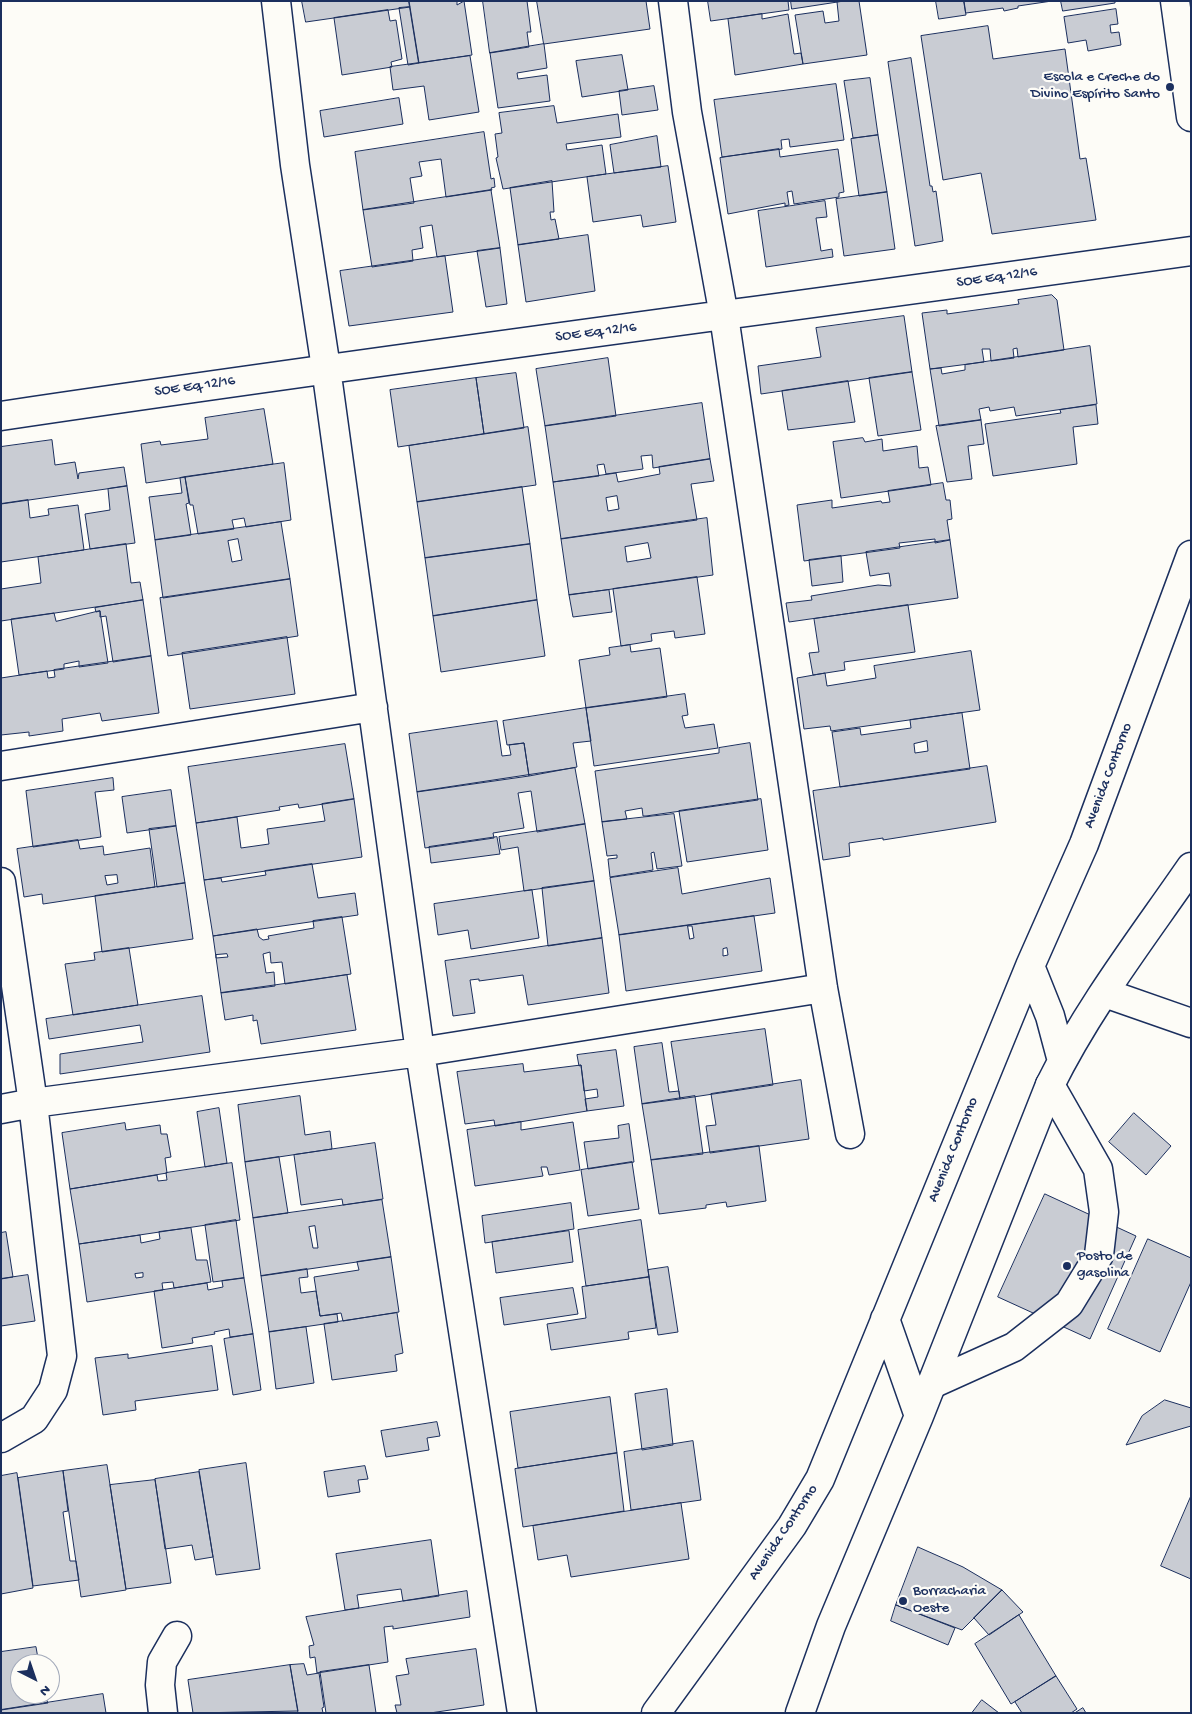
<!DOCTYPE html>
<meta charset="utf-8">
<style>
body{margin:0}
#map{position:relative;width:1192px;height:1714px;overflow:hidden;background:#fdfcf7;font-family:"Gochi Hand",sans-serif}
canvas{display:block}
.frame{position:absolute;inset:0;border:2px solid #1b2f5e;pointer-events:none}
.north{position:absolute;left:10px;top:1654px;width:50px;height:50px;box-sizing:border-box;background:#fdfcf7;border:1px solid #a3aaba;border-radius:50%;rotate:139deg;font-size:14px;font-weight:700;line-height:20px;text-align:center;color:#1b2f5e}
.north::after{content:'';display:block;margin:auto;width:18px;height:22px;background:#1b2f5e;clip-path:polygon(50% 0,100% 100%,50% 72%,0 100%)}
</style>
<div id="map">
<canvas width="1192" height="1714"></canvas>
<div class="frame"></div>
<div class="north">N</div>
</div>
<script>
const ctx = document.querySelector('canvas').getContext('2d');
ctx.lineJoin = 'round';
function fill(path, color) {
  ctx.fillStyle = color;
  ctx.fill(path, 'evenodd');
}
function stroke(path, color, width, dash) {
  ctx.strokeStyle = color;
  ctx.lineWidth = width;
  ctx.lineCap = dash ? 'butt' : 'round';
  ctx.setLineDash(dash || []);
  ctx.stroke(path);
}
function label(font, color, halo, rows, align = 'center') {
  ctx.font = font + ' "Gochi Hand",sans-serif';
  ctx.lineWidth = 4.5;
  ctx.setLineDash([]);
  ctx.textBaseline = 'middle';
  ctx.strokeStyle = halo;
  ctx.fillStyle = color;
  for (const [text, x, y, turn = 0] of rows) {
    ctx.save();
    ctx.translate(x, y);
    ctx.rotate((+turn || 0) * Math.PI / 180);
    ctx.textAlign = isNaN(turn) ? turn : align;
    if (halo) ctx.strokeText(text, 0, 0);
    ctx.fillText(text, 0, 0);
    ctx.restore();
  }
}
const building = new Path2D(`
 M302,1H409L410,7L306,22Z
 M409,1H457V5L464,1L472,55L419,63Z
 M483,1H527L531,32H527L529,47L490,53Z
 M537,1H646L650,29L544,44Z
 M708,1H788L789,10L711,21Z
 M791,1H844L792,9Z
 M859,1L867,55L803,64L795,15L823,11L825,23L839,21L837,2Z
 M936,1H964L966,15L939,19Z
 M964,1H1052L1018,6V8L1004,11L1003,8L966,13Z
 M1061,1H1115V3L1063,11Z
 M410,7L419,63L408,65L399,8Z
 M1116,9L1118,24L1110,25L1111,33L1119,32L1121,45L1088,51L1086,40L1068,43L1064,17Z
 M388,10L390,21L396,20L402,59L391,62L392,67L342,75L334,18Z
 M762,14V19L788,14L794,54L801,53L803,64L735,75L728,19Z
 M988,26L993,59L1065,49L1080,159L1086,158L1096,220L992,234L981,173L943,180L921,36Z
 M544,44L547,68L517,73L518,79L547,75L550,101L498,108L490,53Z
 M622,55L628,90L582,97L576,61Z
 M470,56L479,112L429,120L424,86L393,90L390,67Z
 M911,58L930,186H932L933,192L936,191L943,241L915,246L888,62Z
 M870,78L878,135L853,138L844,81Z
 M836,84L844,140L790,147L789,139L781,140L782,149L722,157L714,100Z
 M654,86L658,110L622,115L619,91Z
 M399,98L403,124L324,137L320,111Z
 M554,106L557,123L618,114L621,137L566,144L567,150L602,145L606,174L503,189L496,158L498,157L495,134L502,133L499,113Z
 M484,132L491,179L494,178L495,187L491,188L492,190L446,197L441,159L419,162L422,176L410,178L414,203L363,210L355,152Z
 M878,135L887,192L859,196L851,139Z
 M657,136L661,167L614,173L610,145Z
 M779,149L780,157L838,149L844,192L839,193V197L794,204L792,191L787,192L789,205L785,206V203L728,214L720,158Z
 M668,166L676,222L643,227L641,215L593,222L587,177Z
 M552,181L554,212H550L551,220L555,219L559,239L518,245L510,188Z
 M491,190L500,248L437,257L432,225L420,227L423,248L412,250L413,261L372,267L363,210Z
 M887,192L895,249L844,256L836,199Z
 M825,201L827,217L816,218L821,251L832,249L833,257L766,267L758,211Z
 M588,235L595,291L526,302L518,245Z
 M500,248L507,304L486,307L477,251Z
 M445,256L453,312L349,326L340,271Z
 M1052,295L1057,300L1064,350L1018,357L1017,348L1013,349L1014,358L991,361L990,349H982L984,362L930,369L922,313L947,310V314L1019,304L1018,300Z
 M904,316L912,372L761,394L758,366L821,357L816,328Z
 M1090,346L1097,404L1016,416L1014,407L990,411L989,407L979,409L981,420L939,426L930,369L941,368L942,374L965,370V365Z
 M608,358L616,416L545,426L536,369Z
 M912,372L921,430L878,436L869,378Z
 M516,373L524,428L484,434L476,378Z
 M476,378L484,434L398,447L390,390Z
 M848,381L855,422L788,430L782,391Z
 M702,403L710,459L653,468L652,455L641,456L643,469L606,474L604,464L597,465L599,476L553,482L545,426Z
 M1096,405L1098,424L1073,427L1077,464L993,476L985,424L1061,413L1060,410Z
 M264,409L273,464L146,483L141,444L160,441L161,445L208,439L205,418Z
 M981,420L984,444L968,446L972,479L947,482L936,426Z
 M528,427L536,485L417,502L409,446Z
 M863,438L865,442L882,439L883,451L917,446L919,468L928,467L931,485L841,498L833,442Z
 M52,440L55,465L75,462L78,479L79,473L124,467L127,486L1,504V447Z
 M710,459L714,481L691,484L697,520L561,539L553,482L616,473L618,482L660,474L659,467ZM617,496L619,509L608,511L606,498Z
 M284,463L291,520L246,527L244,518L232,520L234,529L198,534L193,505H190L185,477Z
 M185,477L189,503L186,504L191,535L155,540L149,497L182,493L180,478Z
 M943,483L946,500H950L952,519L947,520L950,540L935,543V539L899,543L900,548L804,561L797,505L832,500V508L881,501L882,503L890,502L888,491Z
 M127,486L135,543L90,549L85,514L110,510L108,489Z
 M522,487L530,544L425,558L417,502Z
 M28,500L30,518L49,515L48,509L78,505L84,550L1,562V504Z
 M707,518L713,575L569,595L561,539ZM648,543L651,558L627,562L625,547Z
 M281,522L290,579L163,598L155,540ZM238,539L242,560L232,562L228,541Z
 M950,540L958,598L789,622L786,603L812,600L811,596L878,585L891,586L889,573L870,576L866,552Z
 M126,544L131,583L140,582L143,600L1,621V589L41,583L38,557Z
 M530,544L537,600L433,616L425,558Z
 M841,556L843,582L812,586L809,560Z
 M697,577L705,634L675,638L674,631L651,634L652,641L621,646L613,589Z
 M290,579L298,636L168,656L160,598Z
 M609,590L612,612L573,617L569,595Z
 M143,600L151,656L113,662L106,616L100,617V611L96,612L95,608Z
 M537,600L545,656L441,672L433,616Z
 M908,605L915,652L844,662L845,670L813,675L809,653L819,652L814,619Z
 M100,611L108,663L79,667V661L64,664V669L19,675L11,619L54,613L56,621Z
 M287,637L295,694L190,709L182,653Z
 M630,645L631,652L660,648L667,697L586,708L579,660L610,655L609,648Z
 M971,651L980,710L831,731L830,726L804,729L797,678L825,673L827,686L876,678L874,666Z
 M151,656L159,713L102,721L100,713L62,719L63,731L29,736V732L1,735V678L47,671L48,678L55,677L54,670Z
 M685,694L688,715L682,716L685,728L714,724L718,748L594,766L586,708Z
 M586,708L591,741L573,743L577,767L529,776L524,743L507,745L503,721Z
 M962,713L970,769L840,787L832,732L860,728L861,735L911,728L910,720ZM927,741L928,751L915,753L914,744Z
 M497,721L502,756L511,755L509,745L524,743L529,776L417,792L409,734Z
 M750,743L758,800L646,816H643L642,808L625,811L627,819L602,822L595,771L719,753V748Z
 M345,744L354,799L299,808L298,804L279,807L280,810L196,823L188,767Z
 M987,766L996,822L883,840V838L849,843L850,856L823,860L813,791Z
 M575,768L585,824L537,832L531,791L518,793L524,828L493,833L494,838L425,848L417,792Z
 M113,778L114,790L95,792L101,837L33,847L26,791Z
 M171,790L176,826L127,833L122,797Z
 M354,799L362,857L204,880L196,823L237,817L241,848L269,844L267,829L325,821L322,804Z
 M761,799L768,850L687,862L679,811Z
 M674,814L682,866L657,869L654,852L651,853L653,870L610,877L608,859L617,858V855L607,856L602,822Z
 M585,824L594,881L524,891L518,847L501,850L499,837Z
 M176,826L185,883L157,887L149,829Z
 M497,837L500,854L431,863L429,847Z
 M78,840L80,849L103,846L104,855L150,848L155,887L43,904L42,894L24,897L17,849ZM117,875L118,883L107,885L105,876Z
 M312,864L318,898L355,893L358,915L213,936L204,880L221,878L222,882L266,875L265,871Z
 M678,868L682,894L770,878L775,913L619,935L610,878Z
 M594,881L602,938L548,946L542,888Z
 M185,883L193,939L102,952L95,896Z
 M532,890L539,938L471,949L468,930L438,935L434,904Z
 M754,916L762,971L626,991L619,935ZM688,926H692L694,938L690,939ZM727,948L728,955L723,956V949Z
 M342,917L351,974L285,984L282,962L271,963L270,952L263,954L266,973L274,972L275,986L221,993L213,936L257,929L259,937L263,940L269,939L268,936L314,928L313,921ZM227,954L228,957L216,958V955Z
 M602,938L609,993L528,1005L523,975L479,981V979L470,980L475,1013L453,1016L445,961Z
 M129,948L138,1005L73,1015L65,964L95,960L94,953Z
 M347,975L356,1030L261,1044L257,1020L253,1021V1015L225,1020L221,993Z
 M202,996L210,1052L60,1074V1054L143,1042L140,1025L49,1039L46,1019Z
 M765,1029L773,1085L680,1099L671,1042Z
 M662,1043L669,1092L679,1091L680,1099L642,1104L634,1047Z
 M616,1050L624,1106L587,1111L585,1099L598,1097L597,1089L584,1091L581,1065L579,1066L577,1055Z
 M523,1064L524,1072L581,1065L587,1111L495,1126L494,1120L465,1124L457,1072Z
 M801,1080L809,1139L710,1153L706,1126L716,1125L711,1094Z
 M300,1096L305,1135L330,1131L332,1149L245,1162L238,1105Z
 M695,1096L703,1154L651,1160L642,1104Z
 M219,1108L227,1163L205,1167L197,1112Z
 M1134,1113L1171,1146L1146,1175L1109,1142Z
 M521,1122V1130L573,1122L580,1170L549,1175L547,1167H541L543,1176L475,1186L467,1130Z
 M125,1123L126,1130L160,1125L161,1134H167L171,1157L165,1158L167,1173L70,1189L62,1133Z
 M629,1124L634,1162L588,1169L584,1142L619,1138L618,1126Z
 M375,1143L383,1199L343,1205L342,1199L301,1205L294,1155Z
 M759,1146L766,1201L727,1207L726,1202L706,1205V1208L659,1214L651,1160Z
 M279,1157L288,1213L253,1218L245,1162Z
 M632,1162L639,1209L588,1216L581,1170Z
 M232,1163L240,1220L79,1244L70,1189L157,1175L158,1181L167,1180L166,1173Z
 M1045,1194L1136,1236L1090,1339L998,1297Z
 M382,1200L391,1257L261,1276L253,1218ZM315,1226L318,1248H313L309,1227Z
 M571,1203L574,1229L485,1243L482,1216Z
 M236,1220L244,1278L213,1282L205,1225Z
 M641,1220L649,1277L586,1286L578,1230Z
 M191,1228L196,1260H207L211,1282L174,1288L173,1282L162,1283L163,1290L87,1302L79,1244L140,1235L141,1243L160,1239L159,1232ZM143,1273V1277L136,1278L135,1274Z
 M569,1231L573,1262L496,1273L492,1242Z
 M6,1232L13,1277L1,1279V1233Z
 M1148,1239L1191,1258V1282L1160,1352L1108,1329Z
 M391,1257L399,1312L343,1321L341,1313L320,1316L314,1277L359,1270L357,1262Z
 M668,1267L678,1332L658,1335L648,1270Z
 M307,1269L308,1277L299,1278L301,1293L316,1291L320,1316L337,1314L338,1322L269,1332L261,1276Z
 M28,1275L35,1321L1,1326V1279Z
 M649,1277L656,1328L628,1332L629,1339L551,1350L547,1324L586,1318L582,1287Z
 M244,1278L253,1334L230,1337L229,1329L214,1332L215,1334L192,1338L193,1343L162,1348L154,1291L207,1283L208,1290L223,1287L222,1281Z
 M573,1288L578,1314L504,1325L500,1298Z
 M397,1313L403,1353L395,1355L397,1371L332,1380L324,1324Z
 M306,1327L314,1383L276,1389L269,1332Z
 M253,1334L261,1390L233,1395L224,1339Z
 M212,1346L218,1390L135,1401L136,1410L103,1415L95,1358L128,1354V1358Z
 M667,1389L673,1445L642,1450L635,1394Z
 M610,1397L617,1453L518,1468L510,1412Z
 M1165,1400L1191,1408V1426L1126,1445L1142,1416Z
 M437,1422L440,1436L427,1438L429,1450L386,1457L381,1431Z
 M693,1441L701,1500L631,1510L624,1452Z
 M617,1453L624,1511L523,1527L515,1469Z
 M246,1463L260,1569L216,1575L199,1470Z
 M107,1465L126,1590L81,1597L63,1471Z
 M365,1466L368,1479L358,1480L360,1492L328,1497L324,1472Z
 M63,1471L68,1511L63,1512L70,1561H76L79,1580L33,1586L18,1478Z
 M199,1472L213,1557L195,1560L192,1545L165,1549L155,1479Z
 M17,1473L33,1588L1,1594V1476Z
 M155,1480L171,1583L126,1589L110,1485Z
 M1191,1496V1579L1161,1566Z
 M681,1503L689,1559L571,1577L567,1555L538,1560L533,1526Z
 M431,1540L439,1596L403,1601L401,1589L357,1595L359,1608L345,1610L336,1554Z
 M918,1547L963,1567L1002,1590L962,1630L896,1605Z
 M1002,1590L1023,1612L989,1635L974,1618Z
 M467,1591L470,1617L393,1629V1626L384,1627L388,1662L317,1673L315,1657L310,1658L309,1646L314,1645L306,1617Z
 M896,1605L955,1628L948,1645L891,1621Z
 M1019,1615L1056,1676L1011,1704L975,1644Z
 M36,1647L39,1664H20V1694H44L48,1703L1,1710V1652Z
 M476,1649L484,1705L430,1713H397L395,1705H401L396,1676L409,1674L406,1659Z
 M304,1664L307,1675L319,1673L324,1707L322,1708L323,1713H298L290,1665Z
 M290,1665L298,1711L193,1713L188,1680Z
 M369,1665L376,1713H326L320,1672Z
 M1056,1676L1077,1709L1071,1713H1022L1015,1702Z
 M103,1694L106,1713H1V1710Z
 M982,1700L999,1713H972Z
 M1083,1708L1086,1713H1075Z`);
fill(building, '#c9ccd3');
stroke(building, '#1b2f5e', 1);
const minor = new Path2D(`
 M276,1L295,165L326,368L420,1052L522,1713
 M673,1L687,112L724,316L823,988L850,1134
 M1,416C397,357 794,307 1191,251
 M1,766L373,707
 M1,882L33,1103L62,1356L53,1390L34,1419L1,1438
 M1105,993L1191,1023
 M1,1109L33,1103L420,1052L823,988
 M932,1384L1014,1347L1069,1304L1099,1255L1104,1212L1098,1169L1050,1085
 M163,1713L160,1685L162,1662L177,1636`);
const major = new Path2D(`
 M1175,1L1191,117
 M1030,966L1050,1016L1062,1061
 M885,1319L919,1416
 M656,1713L792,1526L820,1479L1030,966L1084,844L1191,555
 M800,1713L831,1626L919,1416L1050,1085C1088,1008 1142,938 1191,867`);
stroke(minor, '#1b2f5e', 31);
stroke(major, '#1b2f5e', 31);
stroke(minor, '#fdfcf7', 28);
stroke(major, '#fdfcf7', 28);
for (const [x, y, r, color] of [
 [1170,87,5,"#1b2f5e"],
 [1067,1266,5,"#1b2f5e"],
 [903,1601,5,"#1b2f5e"]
]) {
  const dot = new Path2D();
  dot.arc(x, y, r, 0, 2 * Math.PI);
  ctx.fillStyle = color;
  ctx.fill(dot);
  stroke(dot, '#fdfcf7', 2);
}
label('15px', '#1b2f5e', '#fdfcf7', [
 ["Escola e Creche do",1160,78,"right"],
 ["Divino Espírito Santo",1160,95,"right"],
 ["Posto de",1077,1257],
 ["gasolina",1077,1274],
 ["Borracharia",913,1592],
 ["Oeste",913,1609]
], 'left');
label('15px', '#1b2f5e', '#fdfcf7', [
 ["SOE Eq 12/16",997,278,-8],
 ["SOE Eq 12/16",596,333,-7],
 ["SOE Eq 12/16",195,387,-8],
 ["Avenida Contorno",1109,776,-69],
 ["Avenida Contorno",954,1150,-68],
 ["Avenida Contorno",784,1533,-56]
]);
</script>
